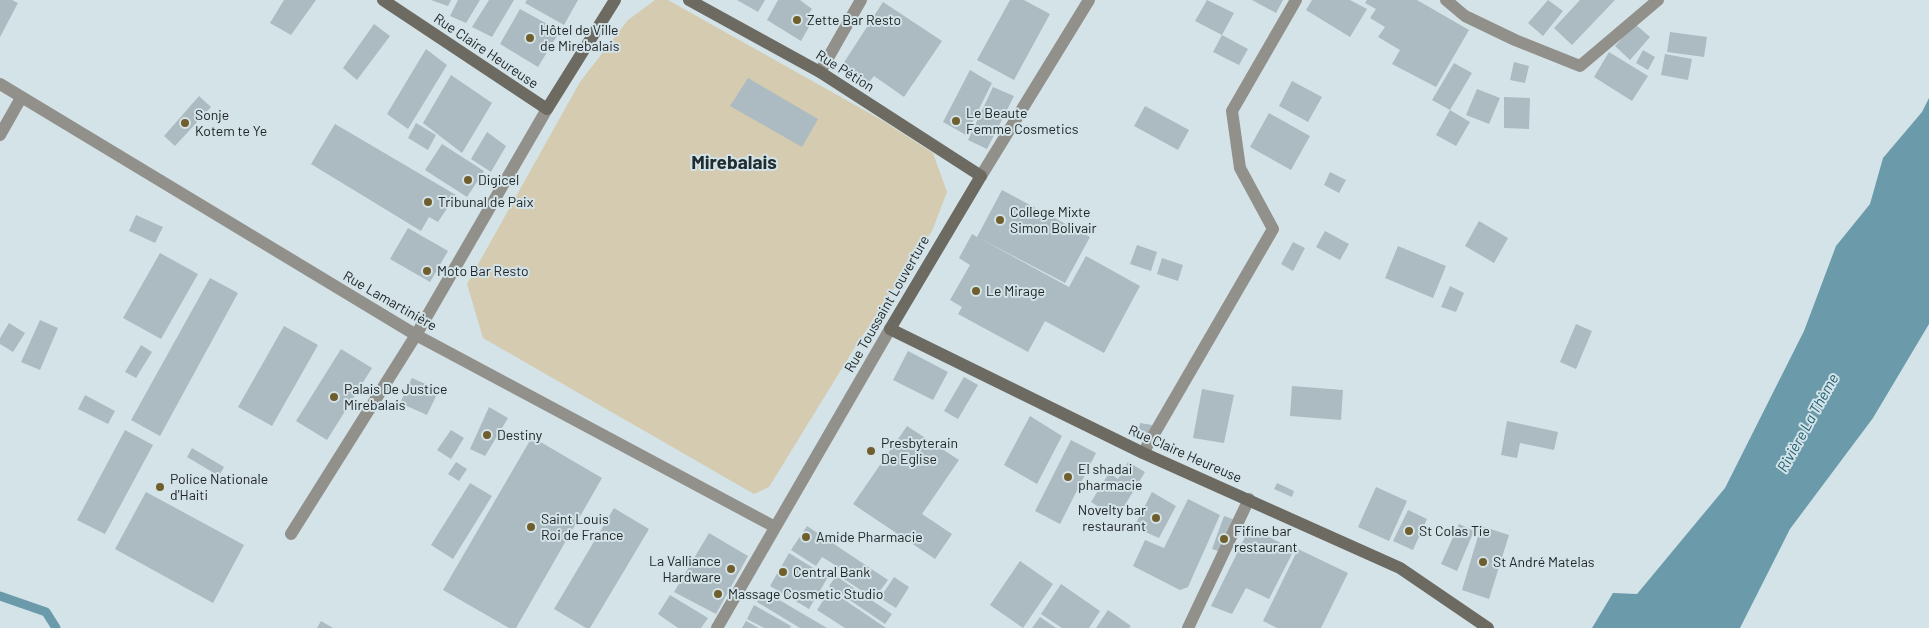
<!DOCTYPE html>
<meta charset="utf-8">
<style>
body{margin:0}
canvas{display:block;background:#d3e3e8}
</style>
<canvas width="1929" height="628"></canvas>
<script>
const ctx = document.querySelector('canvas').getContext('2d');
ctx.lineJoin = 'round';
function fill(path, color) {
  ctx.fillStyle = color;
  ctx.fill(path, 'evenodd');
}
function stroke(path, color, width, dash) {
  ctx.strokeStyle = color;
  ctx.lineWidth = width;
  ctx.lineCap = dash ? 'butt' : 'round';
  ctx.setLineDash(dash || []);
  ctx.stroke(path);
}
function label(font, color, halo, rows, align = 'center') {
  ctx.font = font + ' Barlow,sans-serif';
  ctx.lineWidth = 4;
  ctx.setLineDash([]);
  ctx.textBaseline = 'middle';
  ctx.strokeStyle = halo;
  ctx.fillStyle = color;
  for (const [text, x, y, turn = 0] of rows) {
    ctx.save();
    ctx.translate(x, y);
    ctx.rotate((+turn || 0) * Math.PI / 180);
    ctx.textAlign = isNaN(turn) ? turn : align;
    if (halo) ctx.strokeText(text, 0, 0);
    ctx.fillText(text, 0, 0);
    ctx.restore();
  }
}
fill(new Path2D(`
 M655,0H668L880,119L933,153L947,192L932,231L857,344L769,487L754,494L483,338L467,284L580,82L628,20Z`), '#d5cbb0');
fill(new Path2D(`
 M1929,98V324L1873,418L1790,529L1740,628H1592L1613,593L1637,594L1725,488L1804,331L1836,246L1870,204L1883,158L1922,112Z`), '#6b9bab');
stroke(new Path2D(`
 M0,596L46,612L56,628`), '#6b9bab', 9);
fill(new Path2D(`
 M0,0H12L18,3L0,37Z
 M284,0H316L291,35L270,23Z
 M431,0H451L448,6Z
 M458,0H480L466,23L450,16Z
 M489,0H514L492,37L472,27Z
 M527,0H578L564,25L525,3Z
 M737,0H765L758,12Z
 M778,0H800L812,9L809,13L814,18L801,41L767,20Z
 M1010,0H1024L1050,14L1014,80L977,60Z
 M1207,0L1234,13L1222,35L1195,21Z
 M1252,0H1283L1276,13Z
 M1312,0H1350L1367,9L1350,37L1306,10Z
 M1367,0H1417L1469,30L1436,87L1392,64L1400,50L1378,37L1385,27L1370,18L1376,9L1365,3Z
 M1548,0L1563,11L1543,36L1528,23Z
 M1580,0H1615L1572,45L1554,28Z
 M883,2L942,41L904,97L874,76L867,85L841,67Z
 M520,9L560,31L538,67L500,44Z
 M374,24L390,36L357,80L343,68Z
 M1635,24L1650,37L1630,60L1615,46Z
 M1670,32L1707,37L1704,57L1667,52Z
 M1222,35L1248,49L1239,65L1213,52Z
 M426,49L447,65L408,129L387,114Z
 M1643,50L1655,57L1648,70L1636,63Z
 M1609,52L1648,76L1632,101L1594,77Z
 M1665,54L1692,59L1688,80L1661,75Z
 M1514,62L1529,66L1525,83L1510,80Z
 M1454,63L1472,73L1450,110L1432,100Z
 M970,70L992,83L966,135L943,122Z
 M451,75L492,103L462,153L423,123Z
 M748,78L818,119L802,147L730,106Z
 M1292,81L1322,97L1308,122L1279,106Z
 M993,87L1014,96L987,149L968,140Z
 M1477,89L1500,98L1489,124L1466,115Z
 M199,96L211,107L175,146L164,136Z
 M1504,97L1530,98L1529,129L1504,128Z
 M1145,106L1189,130L1178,150L1134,126Z
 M1450,110L1470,122L1456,146L1436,135Z
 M1269,113L1310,136L1291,170L1250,147Z
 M416,123L436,135L428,150L408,138Z
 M335,124L456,195L438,222L429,217L421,231L311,164Z
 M487,132L506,146L491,172L471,159Z
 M442,144L484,171L467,197L425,170Z
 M1330,172L1346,180L1339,193L1324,185Z
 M1002,190L1090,237L1065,283L979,238L1069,287L1086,256L1140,286L1104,353L1045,321L1028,352L958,314L962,307L950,300L970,265L959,258L972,234L977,237Z
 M136,215L163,227L155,243L129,231Z
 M1479,221L1508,238L1494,263L1465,246Z
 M408,228L448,251L430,282L390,259Z
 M1325,231L1349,244L1340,260L1316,247Z
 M1293,242L1305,248L1293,271L1281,264Z
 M1137,245L1157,252L1151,271L1130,264Z
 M1398,246L1446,266L1433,298L1385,278Z
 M160,253L198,274L161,339L123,318Z
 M1162,258L1183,265L1178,281L1157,274Z
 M210,278L238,293L160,436L131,420Z
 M1450,286L1464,293L1456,312L1441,307Z
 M40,320L58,328L40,370L21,362Z
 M9,323L25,333L13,352L0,344V338Z
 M1576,324L1592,331L1576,369L1560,362Z
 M284,326L318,345L272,426L238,407Z
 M141,345L152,352L136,378L125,372Z
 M341,349L372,368L327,440L296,421Z
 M908,351L948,372L933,400L893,380Z
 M964,377L978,385L958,419L944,411Z
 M412,378L439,390L427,415L400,403Z
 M1292,386L1343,390L1341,420L1290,416Z
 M1202,389L1234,395L1224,443L1193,438Z
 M85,395L115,411L108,424L78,409Z
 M489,407L508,418L485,456L470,449Z
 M1030,416L1062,436L1037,484L1004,465Z
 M1507,421L1558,432L1554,450L1520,443L1517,458L1501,455Z
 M1140,423L1152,425L1150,435L1138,433Z
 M907,426L959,460L922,514L952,534L935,559L853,504Z
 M125,430L153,445L105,534L77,520Z
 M451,430L464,438L451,459L437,450Z
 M532,437L602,478L516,628H509L443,590Z
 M1071,440L1096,453L1060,524L1035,511Z
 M192,448L224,467L219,476L187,457Z
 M456,462L467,469L459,481L448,474Z
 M1128,462L1145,472L1117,518L1091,502L1109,473L1118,479Z
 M470,483L492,496L453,559L431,545Z
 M1277,483L1294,491L1292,497L1274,489Z
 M1376,487L1407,501L1389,541L1358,527Z
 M146,492L244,545L213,603L115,549Z
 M1152,492L1176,506L1159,538L1134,527Z
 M1188,499L1220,515L1188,587L1180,590L1133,566L1145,540L1164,548Z
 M614,508L649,529L590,628H586L554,609Z
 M1408,510L1427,519L1413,550L1393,541Z
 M1224,516L1238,521L1224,553L1212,549Z
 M1459,524L1474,531L1457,571L1441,564Z
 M807,526L888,580L874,599L844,579L848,573L822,557L816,566L791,550Z
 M1481,526L1509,535L1489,599L1462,590Z
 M1250,527L1294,550L1269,599L1246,588L1232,614L1211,606Z
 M709,533L748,556L716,614L674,592Z
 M1298,549L1348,573L1321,628H1277L1263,621Z
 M789,553L828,577L809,609L770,586Z
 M1020,561L1053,584L1023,628L990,605Z
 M836,576L892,614L885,624L829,586Z
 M894,577L909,587L896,608L880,598Z
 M1061,584L1100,611L1089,628H1062L1041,614Z
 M830,590L886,628H845L817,610Z
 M764,591L827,628H800L757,602Z
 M670,595L708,618L701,628H678L658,614Z
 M754,605L791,626L790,628H764L747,619Z
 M1108,610L1131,626L1129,628H1096Z
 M1040,617L1056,628H1032Z
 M321,621L333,628H317Z
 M746,621L759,628H742Z`), '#acbbc1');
stroke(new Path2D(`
 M1446,0L1465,16L1515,40L1580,66L1658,0
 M0,135L21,98
 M1143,453L1273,229L1240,168L1232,111L1296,0`), '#92908a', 12);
stroke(new Path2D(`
 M820,72L861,0
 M0,84L416,335L775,527
 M981,176L1089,0
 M291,534L416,335L547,109
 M717,628L890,329
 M1188,628L1249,499`), '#92908a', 12);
stroke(new Path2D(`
 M383,0L547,109L615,0
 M689,0L820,72L981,176L890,329L1143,453L1400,568L1488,628`), '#6d6a62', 12);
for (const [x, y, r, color] of [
 [797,20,5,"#705f2d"],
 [530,38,5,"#705f2d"],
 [956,121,5,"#705f2d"],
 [185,123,5,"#705f2d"],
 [468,180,5,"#705f2d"],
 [428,202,5,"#705f2d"],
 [1000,220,5,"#705f2d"],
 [427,271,5,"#705f2d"],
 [976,291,5,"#705f2d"],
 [334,397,5,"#705f2d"],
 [487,435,5,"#705f2d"],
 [871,451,5,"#705f2d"],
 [1068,477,5,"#705f2d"],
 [160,487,5,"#705f2d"],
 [1156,518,5,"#705f2d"],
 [531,527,5,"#705f2d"],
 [1409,531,5,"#705f2d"],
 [806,537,5,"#705f2d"],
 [1224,539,5,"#705f2d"],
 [1483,562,5,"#705f2d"],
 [731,569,5,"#705f2d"],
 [783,572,5,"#705f2d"],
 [718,594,5,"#705f2d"]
]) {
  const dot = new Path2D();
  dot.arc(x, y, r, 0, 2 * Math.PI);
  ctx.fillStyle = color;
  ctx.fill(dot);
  stroke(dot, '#d3e3e8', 2);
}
label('14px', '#212729', '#d3e3e8', [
 ["Zette Bar Resto",807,20],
 ["Hôtel de Ville",540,30],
 ["de Mirebalais",540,46],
 ["Le Beaute",966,113],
 ["Femme Cosmetics",966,129],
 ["Sonje",195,115],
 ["Kotem te Ye",195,131],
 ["Digicel",478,180],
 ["Tribunal de Paix",438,202],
 ["College Mixte",1010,212],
 ["Simon Bolivair",1010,228],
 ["Moto Bar Resto",437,271],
 ["Le Mirage",986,291],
 ["Palais De Justice",344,389],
 ["Mirebalais",344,405],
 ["Destiny",497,435],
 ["Presbyterain",881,443],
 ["De Eglise",881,459],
 ["El shadai",1078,469],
 ["pharmacie",1078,485],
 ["Police Nationale",170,479],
 ["d'Haiti",170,495],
 ["Novelty bar",1146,510,"right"],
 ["restaurant",1146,526,"right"],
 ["Saint Louis",541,519],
 ["Roi de France",541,535],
 ["Fifine bar",1234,531],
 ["restaurant",1234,547],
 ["St Colas Tie",1419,531],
 ["Amide Pharmacie",816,537],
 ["La Valliance",721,561,"right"],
 ["Hardware",721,577,"right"],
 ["St André Matelas",1493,562],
 ["Central Bank",793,572],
 ["Massage Cosmetic Studio",728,594]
], 'left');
label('14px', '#212729', '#d3e3e8', [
 ["Rue Claire Heureuse",486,51,34],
 ["Rue Pétion",845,71,32],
 ["Rue Lamartinière",390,301,30],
 ["Rue Toussaint Louverture",887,304,-60],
 ["Rue Claire Heureuse",1185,454,24]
]);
label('italic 15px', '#216172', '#d3e3e8', [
 ["Rivière La Thème",1808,423,-61]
]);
label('bold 19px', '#202d31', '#d3e3e8', [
 ["Mirebalais",734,163]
]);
</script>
